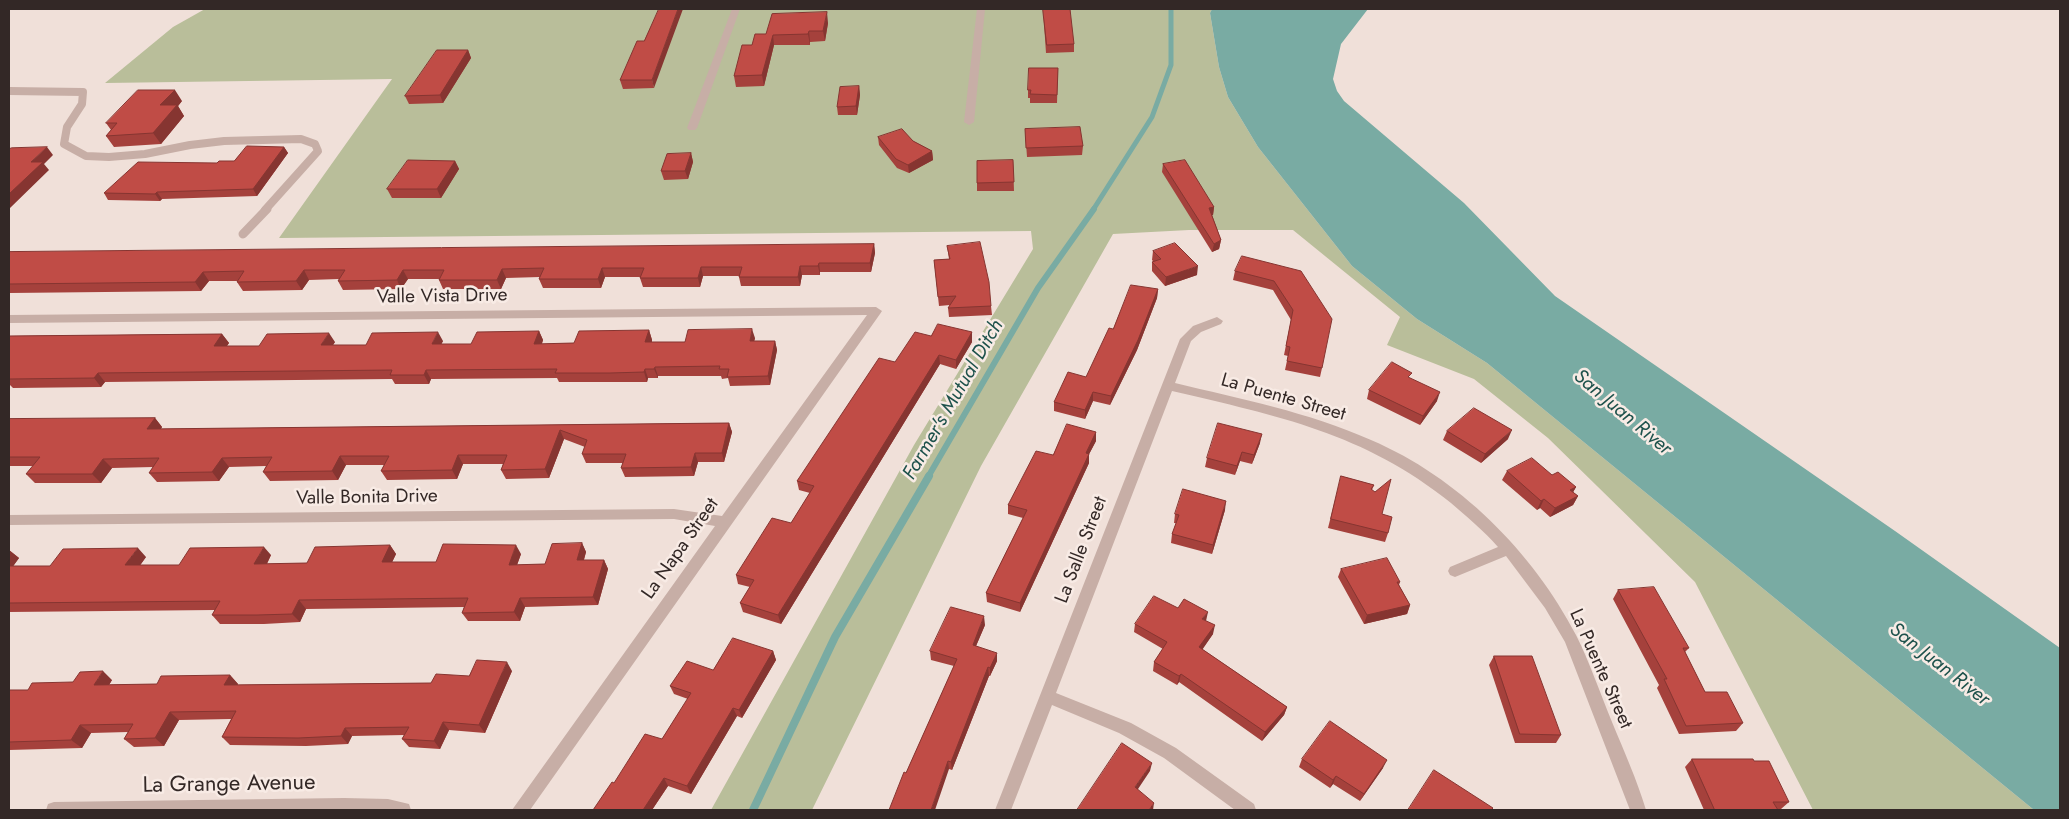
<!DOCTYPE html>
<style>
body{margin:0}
#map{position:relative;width:2069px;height:819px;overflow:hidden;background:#f0e0d9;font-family:Jost,sans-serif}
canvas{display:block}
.frame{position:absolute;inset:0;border:10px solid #332826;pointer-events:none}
</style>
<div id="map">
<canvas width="2069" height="819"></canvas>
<div class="frame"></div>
</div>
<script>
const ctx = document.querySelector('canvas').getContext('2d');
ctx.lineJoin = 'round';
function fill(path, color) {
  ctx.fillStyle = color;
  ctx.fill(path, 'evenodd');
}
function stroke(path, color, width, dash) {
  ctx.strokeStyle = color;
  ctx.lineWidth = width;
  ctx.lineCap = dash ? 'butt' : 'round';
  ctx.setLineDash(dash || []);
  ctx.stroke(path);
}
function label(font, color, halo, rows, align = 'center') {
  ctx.font = font + ' Jost,sans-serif';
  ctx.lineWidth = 5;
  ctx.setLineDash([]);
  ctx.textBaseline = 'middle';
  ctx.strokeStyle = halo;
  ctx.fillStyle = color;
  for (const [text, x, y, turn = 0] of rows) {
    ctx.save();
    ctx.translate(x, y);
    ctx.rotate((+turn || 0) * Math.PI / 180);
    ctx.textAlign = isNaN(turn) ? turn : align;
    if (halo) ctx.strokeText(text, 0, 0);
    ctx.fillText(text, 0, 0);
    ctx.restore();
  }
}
fill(new Path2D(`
 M205,9H1212L1210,13L1219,67L1228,97L1258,147L1352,266L1417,319L1487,363L2034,810H1813L1695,582L1548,438L1474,379L1387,345L1400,317L1293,230H1189L1113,234L981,466L812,810H711L914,445L1033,249L1031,231L279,238L392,79L105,83L173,27Z`), '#b9be9a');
fill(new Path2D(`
 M1212,9H1368L1341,44L1333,79L1337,91L1344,101L1464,203L1555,296L1895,531L2060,648V810H2034L1487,363L1417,319L1352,266L1258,147L1228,97L1219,67L1210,13Z`), '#79aba3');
stroke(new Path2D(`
 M1093,210L1152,117L1171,65V9`), '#79aba3', 5);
stroke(new Path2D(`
 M928,477L1038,288L1094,209`), '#79aba3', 6);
stroke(new Path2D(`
 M753,810L835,637L929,476`), '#79aba3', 8);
stroke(new Path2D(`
 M9,91L83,92L82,104L67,127L64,144L86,156L109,157L145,154L190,145L224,141L301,139L315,144L318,151L265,210`), '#c7aea6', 8);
stroke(new Path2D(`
 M243,234L267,209`), '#c7aea6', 9);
fill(new Path2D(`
 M732,9H740L697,128L695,130H689L687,128Z
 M977,9H985L974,122L969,125L964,122Z
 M876,307L882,311L880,314L530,810H512L715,526L674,519L9,525V515L674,509L722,516L867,315L9,323V315Z
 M1217,317L1223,321L1221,324L1201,332L1191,341L1175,383C1241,399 1308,412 1371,440C1458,477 1533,552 1576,635C1590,663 1600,693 1612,722C1624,751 1637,780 1646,810H1630L1565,642L1545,608L1506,556L1455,577L1450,575L1448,571L1450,567L1498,547C1484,531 1467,517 1451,503C1364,433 1278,416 1172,391L1056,693L1131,723L1176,748L1254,804L1256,810H1235L1164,758L1119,733L1052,705L1011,810H995L1180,339L1193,326Z
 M344,798L388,799L409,804L411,810H46L48,804L54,802Z`), '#c7aea6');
fill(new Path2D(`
 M1043,9L1074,44V52L1046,53Z
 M828,23L825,41L810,42V45H774L764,86L736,87L734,76L752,45L766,34Z
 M644,41L654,88L623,89L620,80Z
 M468,50L471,58L443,103L409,104L405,96Z
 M1058,68L1057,103H1030V98H1028V90Z
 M859,86L860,95L857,115H838L837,107Z
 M182,101L178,106L184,116L161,144L114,147L106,136L111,130L106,123Z
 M1025,129L1083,146L1082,155L1027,157Z
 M878,137L913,141L932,151L933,160L909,173L897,168L879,145Z
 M284,147L288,153L257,196L162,199L160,201L108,200L104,193L217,163L234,161Z
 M691,153L693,162L688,179L664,180L661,171Z
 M1013,160L1014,191H977V183Z
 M455,161L459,169L441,198H392L387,189Z
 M1163,164L1214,207L1213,215H1212L1221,240L1219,249L1212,252L1162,172Z
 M874,244L875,253L871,272H820V275H802L800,286H741L739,277V276H703L700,287H643L640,278V277H605L601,288H543L539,279L540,277L506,278L501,289H443L439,280V279H408L401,289L343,290L338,281L339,279L309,280L302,290L243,291L237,282L238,281H209L201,291L9,293V252Z
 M947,246L991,306L992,315L949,317L948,308L950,305L939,306L934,260L949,259Z
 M1153,251L1197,275L1165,286L1152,271V262H1154L1152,260Z
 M1235,271H1301L1322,368L1320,377L1285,370L1288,356L1284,355L1291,320L1273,290L1233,280Z
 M1158,289L1157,298L1137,350L1110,405L1093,401L1085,419L1054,411V402L1086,377L1113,329Z
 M649,330L652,340V342H685L755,338L754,341H775L777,350L770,385L730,386L728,378L722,379L721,376H658V378H648L647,382H559L557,378L431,379L429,384H395L392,379L105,382L101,387L13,388L9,384V336L222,334L229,343L227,346H259L335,342L333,345H366L443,341L441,344H471L539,331L543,340L542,344L574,343Z
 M972,332V342L956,369L940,364L781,624L743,612L740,603L750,587L738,584L736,575L791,523L810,493L799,490L797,481L895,362L931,336Z
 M1410,378L1437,401L1420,425L1367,399L1369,390Z
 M155,418L162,427L161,429L729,423L732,432L724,462H698L694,476L625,477L621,468L623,463H586L582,454L585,447L564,439L549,478L506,479L501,470L503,464H463L457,479L387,480L381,471L384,465H346L338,480L270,481L263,472L266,466L229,467L219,481L157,482L149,473L153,467L112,468L101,483H35L26,474L33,466H9V419Z
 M1447,431L1508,439L1481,463L1443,440Z
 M1096,432V441L1089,454V463L1020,612L987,602L986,593L1023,518L1008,514V505L1053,455Z
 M1260,443L1252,464L1240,461L1235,475L1205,467L1207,458Z
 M1507,471L1552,475L1576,487L1573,492L1578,496L1573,505L1550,517L1540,508L1537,510L1502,480Z
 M1341,476L1374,485L1372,490L1388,533L1385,542L1328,528Z
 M1225,510L1212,554L1171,543L1172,534L1176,523H1174L1175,514Z
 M582,543L586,552L584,560H604L608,569L598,605L525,607L520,621H468L462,613L464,607L306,609L300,622L264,624H220L212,615L215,610L9,612V550L19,558L13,566H50L146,557L140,565H179L271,555L267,564L307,563L390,545L396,554L392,562H436L521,554L517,565L545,564Z
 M1341,569L1400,582L1399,585L1410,605L1407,614L1364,624L1338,577Z
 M1618,590L1689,648L1685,652L1705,692L1743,723L1736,731L1679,734L1657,688L1659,685L1613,599Z
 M1178,608L1206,621L1213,634L1202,649L1287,707L1284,715L1262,741L1179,682L1177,685L1153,671L1154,662L1163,649L1134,632L1135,624Z
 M985,625L976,646L997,661L990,676H989L952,770L949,769L906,773L954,666L931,660L930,651Z
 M773,651L776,660L742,718L737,716L691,794L668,786L652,810H593L614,783L662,739L688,699L674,694L670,686L713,670Z
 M1494,656L1561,735L1556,743H1515L1489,665Z
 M512,671L485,733L449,730L440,749L409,747L402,739L404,735L352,736L348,744L306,746L230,745L222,737L231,719L179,720L164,746L134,747L124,739L128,732L91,733L82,748L9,750V690H28L73,682L112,680L109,685L157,684L230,675L238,684L237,685L431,683L469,676Z
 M1302,759L1383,768L1360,801L1333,784L1330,788L1299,767Z
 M1692,759L1754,761L1789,802L1781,809H1777L1778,810H1704L1685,767Z`), '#a5413c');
fill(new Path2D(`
 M678,9H683L654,88L652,80Z
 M827,12L828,23L825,41L823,31Z
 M809,31L810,42V45L808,34Z
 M773,35L774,45L764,86L762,75Z
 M468,50L471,58L443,103L440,95Z
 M859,86L860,95L857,115L856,106Z
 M175,90L182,101L178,106L184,116L161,144L153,133L160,105Z
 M47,147L53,155L44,164L49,170L9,209V194L31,162Z
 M284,147L288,153L257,196L253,189Z
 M932,151L933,160L909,173L908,165Z
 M691,153L693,162L688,179L685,171Z
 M455,161L459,169L441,198L437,189Z
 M157,192L162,199L160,201L155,194Z
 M1214,207L1213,215L1208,216L1209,208Z
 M1221,240L1219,249L1212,252L1214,244Z
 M874,244L875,253L871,272L870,263Z
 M819,263L820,272V275L818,266Z
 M800,266L802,275L800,286L798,277Z
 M1198,266L1197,275L1165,286L1166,277Z
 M701,267L703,276L700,287L698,278Z
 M602,268L605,277L601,288L598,279Z
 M502,269L506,278L501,289L497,280Z
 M304,270L309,280L302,290L296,281Z
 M403,270L408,279L401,289L397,280Z
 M203,272L209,281L201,291L195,282Z
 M1158,289L1157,298L1137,350L1110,405L1111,396Z
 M752,329L755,338L752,351L750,341Z
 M649,330L652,340L649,351L645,342Z
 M539,331L543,340L538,353L534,344Z
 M438,332L443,341L437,353L432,344Z
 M972,332V342L956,369V360Z
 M329,333L335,342L327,354L321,345Z
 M222,334L229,343L220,355L214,346Z
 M775,341L777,350L770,385L768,376Z
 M939,355L940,364L781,624L778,615Z
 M655,367L658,376V378L654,369Z
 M645,369L648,378L647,382L644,372Z
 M426,370L431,379L429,384L424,375Z
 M98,373L105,382L101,387L94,378Z
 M1093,392V401L1085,419V410Z
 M1440,392L1437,401L1420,425L1423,416Z
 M155,418L162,427L154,438L147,429Z
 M729,423L732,432L724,462L722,453Z
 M560,430L564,439L549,478L545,469Z
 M1512,430L1508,439L1481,463L1485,454Z
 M1096,432V441L1085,462L1086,453Z
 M1262,434L1260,443L1252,464L1254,455Z
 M1242,452L1240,461L1235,475L1237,466Z
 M695,453L698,462L694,476L691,467Z
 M1089,454V463L1020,612V603Z
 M458,455L463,464L457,479L452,470Z
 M340,456L346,465L338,480L332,471Z
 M222,458L229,467L219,481L212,472Z
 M103,459L112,468L101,483L92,474Z
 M1576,487L1571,496L1570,490Z
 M1578,496L1573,505L1550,517L1555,508Z
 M1544,499L1540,508L1537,510L1541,501Z
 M1226,501L1225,510L1212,554L1213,545Z
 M582,543L586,552L581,569L577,560Z
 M390,545L396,554L388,571L382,562Z
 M516,545L521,554L514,573L509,565Z
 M264,547L271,555L262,573L254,564Z
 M138,548L146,557L134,574L125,565Z
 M9,550L19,558L9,572Z
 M604,560L608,569L598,605L593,597Z
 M520,598L525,607L520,621L514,612Z
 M299,600L306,609L300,622L292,614Z
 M1410,605L1407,614L1364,624L1367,615Z
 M1208,612L1206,621L1202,619Z
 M984,616L985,625L973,653V645Z
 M1215,625L1213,634L1198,656L1199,647Z
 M773,651L776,660L742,718L739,710Z
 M997,653V661L990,676V668Z
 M507,662L512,671L485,733L479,725Z
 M988,667L989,676L952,770L951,762Z
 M103,671L112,680L104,693L94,685Z
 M1181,674L1179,682L1177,685L1179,676Z
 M230,675L238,684L233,694L224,685Z
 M1287,707L1284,715L1262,741L1265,732Z
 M733,708L737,716L691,794L687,786Z
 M170,712L179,720L164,746L155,738Z
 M443,722L449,730L440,749L434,741Z
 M80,725L91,733L82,748L71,740Z
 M345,728L352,736L348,744L341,736Z
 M1387,760L1383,768L1360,801L1364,794Z
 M948,761L949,769L935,810H931Z
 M1152,763L1150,771L1134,795L1135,787Z
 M1336,776L1333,784L1330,788L1333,780Z
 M664,778L668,786L652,810H643Z
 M1154,803L1153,810H1149Z`), '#863531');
const building = new Path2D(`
 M659,9H678L652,80H620L637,41H644Z
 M1043,9H1070L1074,44L1047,45Z
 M827,12L823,31H809L808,34L773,35L762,75L734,76L742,45H752L755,34H766L772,14Z
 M437,50H468L440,95L405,96Z
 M1029,68H1058L1057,95L1030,94L1031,90H1028Z
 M859,86L856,106L837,107L840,87Z
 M138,90H175L160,105H177L153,133L106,136L117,123H106Z
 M1080,127L1083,146L1026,148L1025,129Z
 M902,129L913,141L932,151L908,165L896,159L878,137Z
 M247,146L284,147L253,189L157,192L155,194L104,193L138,162L217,163L219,161H234Z
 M47,147L31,162H43L9,194V149L11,148Z
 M691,153L685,171H661L667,154Z
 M408,160L455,161L437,189H387Z
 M1013,160L1014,182L977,183V161Z
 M1185,160L1214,207L1209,208L1221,240L1214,244L1163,164Z
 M980,242L989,282L991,306L948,308L956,296L938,297L934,260L950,259L947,246Z
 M1175,243L1198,266L1166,277L1152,262L1161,259L1153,251Z
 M874,244L870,263H819L818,266H800L798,277H739L742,267H701L698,278H640L644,268H602L598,279H539L544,268L502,269L497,280H439L444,270H403L397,280L338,281L345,270H304L296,281L237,282L244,271L203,272L195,282L9,284V252Z
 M1242,256L1301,271L1332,319L1322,368L1287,361L1290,347L1286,346L1293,310L1274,281L1235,271Z
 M1131,285L1158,289L1138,340L1111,396L1093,392L1085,410L1054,402L1068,372L1086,377L1109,328L1113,329Z
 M938,324L972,332L956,360L939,355L778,615L740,603L754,580L736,575L772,518L791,523L814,486L797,481L879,358L895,362L915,332L931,336Z
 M752,329L750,341H775L768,376L727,377L729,369H719L720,366L655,367L654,369H645L644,372L610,373H555L557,369L426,370L424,375H390L392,370L98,373L94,378L9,379V336L222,334L214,346H259L267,334L329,333L321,345H366L372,333L438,332L432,344H471L477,332L539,331L534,344L574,343L579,331L649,330L645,342H685L688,330Z
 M1392,362L1412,373L1408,377L1440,392L1423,416L1369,390Z
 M1474,408L1512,430L1485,454L1447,431Z
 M155,418L147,429L729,423L722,453H695L691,467L621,468L626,454H582L587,440L560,430L545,469L501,470L507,455H458L452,470L381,471L389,456H340L332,471L263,472L272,457L222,458L212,472L149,473L159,458L103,459L92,474H26L40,457H9V419Z
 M1218,423L1262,434L1254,455L1242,452L1237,466L1207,458Z
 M1067,424L1096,432L1086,453L1089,454L1020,603L986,593L1027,510L1008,505L1036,451L1053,455Z
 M1532,458L1552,475L1558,472L1576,487L1570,490L1578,496L1555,508L1544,499L1541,501L1507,471Z
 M1341,476L1374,485L1371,489L1375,492L1391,479L1382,514L1392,517L1388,533L1331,519Z
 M1183,489L1226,501L1213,545L1172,534L1179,515L1175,514Z
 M582,543L577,560H604L593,597L520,598L514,612L462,613L468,598L299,600L292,614L257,615H212L220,601L9,603V566H50L63,549L138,548L125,565H179L190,548L264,547L254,564L307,563L315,547L390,545L382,562H436L443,544L516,545L509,565L545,564L552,544Z
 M1387,558L1400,582H1397L1410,605L1367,615L1341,569Z
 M1654,587L1689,648H1683L1705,692H1727L1743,723L1686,726L1664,679H1667L1618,590Z
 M1154,596L1178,608L1184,599L1208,612L1202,619L1215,625L1199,647L1287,707L1265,732L1181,674L1179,676L1154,662L1167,642L1135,624Z
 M951,607L984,616L973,645L997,653L990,668L988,667L951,762L948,761L931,810H889L904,772L906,773L957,659L930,651Z
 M733,638L773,651L739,710L733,708L687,786L664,778L643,810H593L612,782L614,783L645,734L662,739L691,693L670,686L687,661L713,670Z
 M1494,656H1532L1561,735L1520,734Z
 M477,660L507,662L479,725L443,722L434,741L402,739L409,727L345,728L341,736L298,738L222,737L236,711L170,712L155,738L124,739L133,724L80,725L71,740L9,742V690H28L32,683L73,682L80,672L103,671L94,685L157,684L161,676L230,675L224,685L431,683L436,674L469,676Z
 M1330,721L1387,760L1364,794L1336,776L1333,780L1302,759Z
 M1122,743L1152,763L1135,787L1154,803L1149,810H1077Z
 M1692,759H1753L1754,761H1769L1789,802H1773L1778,810H1715Z
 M1434,770L1493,808L1491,810H1408Z`);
fill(building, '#c04c46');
stroke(building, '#863531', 1);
label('19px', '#332826', '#f8ebe5', [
 ["Valle Vista Drive",442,297,-1],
 ["La Puente Street",1283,398,16],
 ["Valle Bonita Drive",367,498,-1],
 ["La Napa Street",681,549,-55],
 ["La Salle Street",1082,550,-69],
 ["La Puente Street",1600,669,66]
]);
label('italic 20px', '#1e524c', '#f8ebe5', [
 ["Farmer's Mutual Ditch",954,400,-60],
 ["San Juan River",1622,413,40],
 ["San Juan River",1939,665,38]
]);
label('22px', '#332826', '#f8ebe5', [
 ["La Grange Avenue",229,785,-1]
]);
</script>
